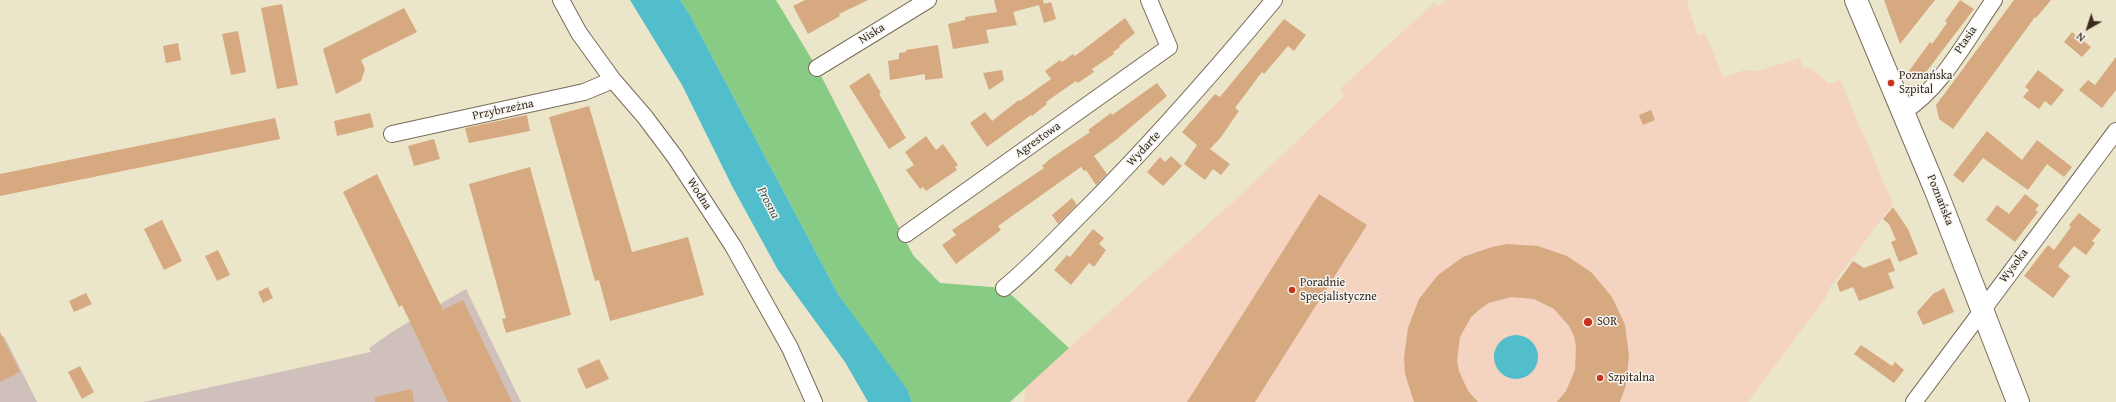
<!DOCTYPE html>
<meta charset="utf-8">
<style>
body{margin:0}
#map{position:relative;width:2116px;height:402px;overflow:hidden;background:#ebe6ca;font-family:"Gentium Book Plus",serif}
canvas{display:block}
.north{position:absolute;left:2068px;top:8px;width:40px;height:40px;-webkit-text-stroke:3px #f6f6f2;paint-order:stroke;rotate:219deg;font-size:11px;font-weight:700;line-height:16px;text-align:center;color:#3b2a1e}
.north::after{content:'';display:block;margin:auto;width:14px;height:18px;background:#3b2a1e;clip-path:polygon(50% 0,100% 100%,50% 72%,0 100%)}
</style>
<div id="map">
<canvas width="2116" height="402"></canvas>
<div class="north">N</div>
</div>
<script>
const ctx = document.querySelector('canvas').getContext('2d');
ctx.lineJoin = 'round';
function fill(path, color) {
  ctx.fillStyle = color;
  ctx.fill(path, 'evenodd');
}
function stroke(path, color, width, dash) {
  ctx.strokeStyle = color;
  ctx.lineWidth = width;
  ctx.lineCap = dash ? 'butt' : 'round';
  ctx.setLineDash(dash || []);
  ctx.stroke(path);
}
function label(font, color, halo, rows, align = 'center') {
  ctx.font = font + ' "Gentium Book Plus",serif';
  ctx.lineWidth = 3;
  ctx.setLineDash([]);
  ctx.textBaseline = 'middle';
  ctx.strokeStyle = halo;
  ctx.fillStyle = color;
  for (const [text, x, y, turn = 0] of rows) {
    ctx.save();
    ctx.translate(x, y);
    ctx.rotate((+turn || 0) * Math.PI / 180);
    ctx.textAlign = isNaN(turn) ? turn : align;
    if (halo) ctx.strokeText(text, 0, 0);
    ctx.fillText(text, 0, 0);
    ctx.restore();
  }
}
fill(new Path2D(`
 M1445,0H1688L1687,4L1698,35L1705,33L1724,78L1744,70L1757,71L1800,58L1803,68L1809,67L1829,84L1840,80L1893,204L1829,289L1827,296L1748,402H1024L1026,386L1233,202L1344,96L1340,89L1434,3L1438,7Z`), '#f4d3c0');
fill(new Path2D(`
 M466,289L521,402H143L371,352L369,348L395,330Z
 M4,336L37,402H0V338Z`), '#d0c0bc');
fill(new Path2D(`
 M680,0H776L817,68L913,255L940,283L1004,288L1069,348L1010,402H912L909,394L838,294L690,15Z`), '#88cb84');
fill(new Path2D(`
 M630,0H680L690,15L838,294L907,389L912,402H868L845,362L778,270L732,186L682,85Z
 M1494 357a22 22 0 1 1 44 0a22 22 0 1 1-44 0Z`), '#52becc');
fill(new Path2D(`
 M805,0H868L839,14L840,16L808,34L793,6Z
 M994,0H1043L1044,4L1051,2L1056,19L1044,23L1039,5L1013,12L1017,25L986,30L989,43L953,49L948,24L965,20V17L997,12Z
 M1884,0H1935L1900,44Z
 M1960,0L1974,9L1920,80L1909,71L1930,42L1932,44L1947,23L1945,21Z
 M2014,0H2051L2036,18L2035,17L1953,129L1939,119L1936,105Z
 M282,4L298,85L277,89L261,8Z
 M404,8L417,32L361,60L365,69L361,81L336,94L323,49Z
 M1125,18L1135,33L1119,46L1120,47L1113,52L1114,54L1092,69L1094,72L1078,83L1076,81L1046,102L1047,104L1032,116L1031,115L987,147L970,123L985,112L992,121L1019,100L1020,101L1051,79L1045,71L1060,60L1062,62L1073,54L1075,56Z
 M1284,19L1306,35L1294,51L1288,46L1264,74L1262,72L1235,108L1239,111L1221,137L1210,149L1230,164L1221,175L1213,169L1205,180L1184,164L1197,145L1182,132L1215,94L1220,97Z
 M238,31L246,72L231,75L222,34Z
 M2072,32L2091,47L2082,57L2064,42Z
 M178,43L181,60L166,63L163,46Z
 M938,45L943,78L925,80V74L890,80L888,61L899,59V53L906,52V50Z
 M2116,57V90L2102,108L2079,90L2088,80L2095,85Z
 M1002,70L1004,80L989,90L983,73Z
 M2038,70L2064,90L2051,106L2045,101L2039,109L2023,97L2029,90L2025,87Z
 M869,73L881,93L879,94L906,138L889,149L849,86Z
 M1157,83L1167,96L1117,139L1094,156L1107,174L1096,185L1086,170L1084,171L1081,167L998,226L1001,230L956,264L942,245L956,235L952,230L1044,168L1042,166L1050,159L1090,132L1088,130L1111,113L1112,115Z
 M589,106L632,252L688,237L704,295L610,321L599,280L595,281L549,117Z
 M1651,110L1655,120L1643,125L1639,115Z
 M370,113L374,127L337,136L334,121Z
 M527,115L530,131L469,143L465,128Z
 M275,118L280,139L0,196V174Z
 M1987,131L2022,160L2037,140L2072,167L2064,177L2047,164L2028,190L1983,158L1963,183L1953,175Z
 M926,136L936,150L943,144L958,165L955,167L957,170L926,191L923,187L920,189L906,170L914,165L905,152Z
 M434,139L440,159L414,166L408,146Z
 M1171,156L1182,166L1163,186L1147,172L1160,157L1165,162Z
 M530,167L571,315L506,333L502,319L506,318L469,184Z
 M377,174L443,310L463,300L512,402H448L402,305L399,307L343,192Z
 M1319,194L1367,225L1255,402H1187Z
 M2025,194L2039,205L2035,210L2038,212L2015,242L1986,220L1997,205L2009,214Z
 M1072,198L1077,205L1058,224L1052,215Z
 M1893,207L1908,229L1918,254L1899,262L1891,242L1896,240L1889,224L1883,219Z
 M2079,213L2101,230L2092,241L2095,243L2086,255L2074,246L2058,266L2070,276L2053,298L2024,276L2048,245L2054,250L2071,227L2069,225Z
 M162,220L182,261L164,270L144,229Z
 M1093,229L1104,238L1099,244L1106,250L1094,267L1089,263L1071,285L1054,270L1067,255L1070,257Z
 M1507,244L1538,246L1567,256L1592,273L1612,297L1625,325L1629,355L1626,385L1620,402H1557L1566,391L1575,370L1576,347L1574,336L1569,326L1554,309L1534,299L1511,297L1489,303L1480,309L1471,317L1460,337L1457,360L1459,371L1468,391L1478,402H1414L1405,374L1404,358L1408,328L1419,299L1438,275L1463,257L1492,247Z
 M218,250L230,275L217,281L205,256Z
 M1890,258L1895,271L1888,273L1894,288L1859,301L1853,287L1840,292L1837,283L1853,261L1864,268Z
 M268,287L273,298L263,303L258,292Z
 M1944,288L1954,312L1923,325L1917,312L1933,294Z
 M86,293L92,304L74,312L69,301Z
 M0,332L20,372L0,382Z
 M1861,345L1892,366L1895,362L1904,370L1894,383L1854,354Z
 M599,359L609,379L586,389L577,369Z
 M80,366L94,392L82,399L68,372Z
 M412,389L414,402H375V397Z`), '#d6a981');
const street = new Path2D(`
 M561,0L579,33L613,80L645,117L675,157L733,246L790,348L814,402
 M817,68L928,0
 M1903,112C1942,88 1968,37 1994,0
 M392,134L584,92L613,80
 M906,234L1169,47L1149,0
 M1004,288C1032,265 1057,238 1083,212C1150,145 1213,73 1274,0
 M1914,402L2116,131`);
const secondary = new Path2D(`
 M1856,0L1936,191L2018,402`);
stroke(street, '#796c5a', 18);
stroke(secondary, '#796c5a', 24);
stroke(street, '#fff', 16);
stroke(secondary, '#fff', 22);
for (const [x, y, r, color] of [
 [1891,83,4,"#c8321e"],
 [1292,290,4,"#c8321e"],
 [1588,322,5,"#c8321e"],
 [1600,378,4,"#c8321e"]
]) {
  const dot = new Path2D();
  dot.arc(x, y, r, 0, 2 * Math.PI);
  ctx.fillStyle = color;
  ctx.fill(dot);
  stroke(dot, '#f6f6f2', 1.5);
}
label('12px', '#3b2a1e', '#f6f6f2', [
 ["Niska",872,34,-32],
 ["Ptasia",1966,40,-56],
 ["Przybrzeżna",503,110,-12],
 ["Agrestowa",1038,140,-35],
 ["Wydarte",1144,149,-47],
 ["Wodna",699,194,57],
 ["Poznańska",1940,200,68],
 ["Wysoka",2014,266,-53]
]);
label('12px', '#3b2a1e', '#f6f6f2', [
 ["Poznańska",1899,76],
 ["Szpital",1899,90],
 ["Poradnie",1300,283],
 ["Specjalistyczne",1300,297],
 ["SOR",1597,322],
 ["Szpitalna",1608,378]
], 'left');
label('italic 13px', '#425652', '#f6f6f2', [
 ["Prosna",768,203,62]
]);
</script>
